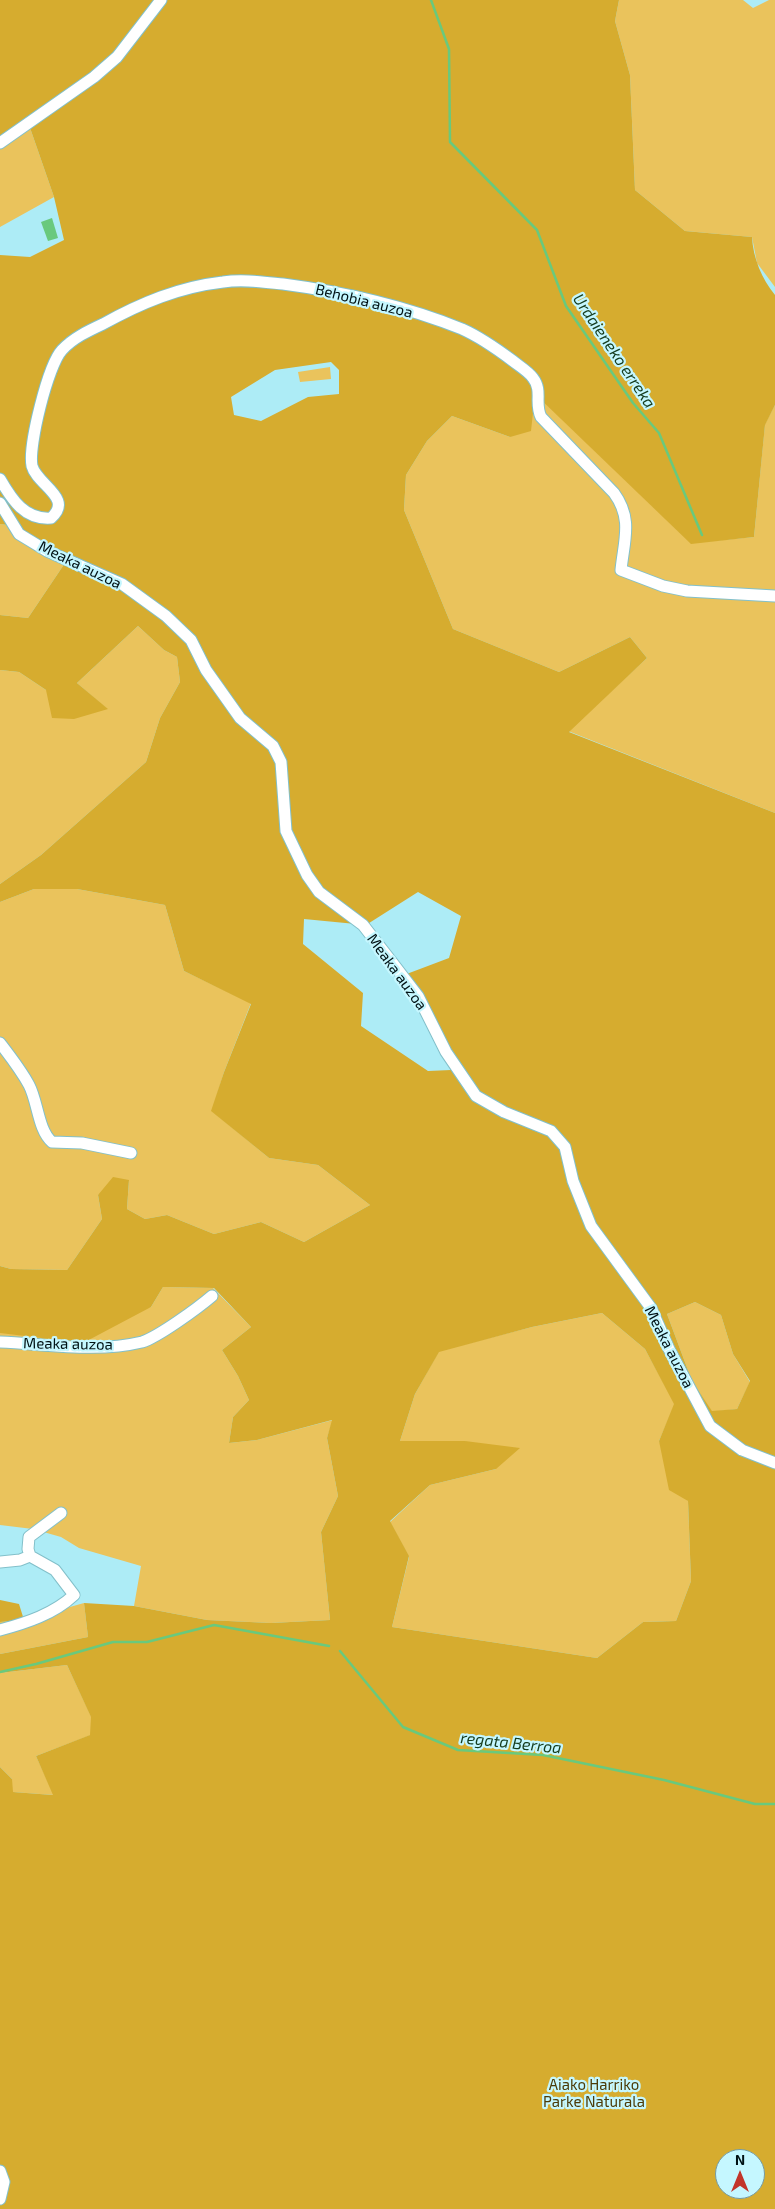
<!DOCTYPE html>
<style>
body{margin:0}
#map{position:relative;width:775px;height:2209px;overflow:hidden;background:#adecf6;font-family:"Exo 2",sans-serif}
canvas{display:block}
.north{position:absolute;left:715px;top:2149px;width:50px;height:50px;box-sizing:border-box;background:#c5f7ff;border:1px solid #769ba1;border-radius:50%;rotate:0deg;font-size:14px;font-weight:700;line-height:20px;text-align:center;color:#001114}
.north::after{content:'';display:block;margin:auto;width:18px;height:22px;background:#c2352a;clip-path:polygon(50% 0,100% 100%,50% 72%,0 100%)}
</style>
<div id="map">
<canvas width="775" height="2209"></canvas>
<div class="north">N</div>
</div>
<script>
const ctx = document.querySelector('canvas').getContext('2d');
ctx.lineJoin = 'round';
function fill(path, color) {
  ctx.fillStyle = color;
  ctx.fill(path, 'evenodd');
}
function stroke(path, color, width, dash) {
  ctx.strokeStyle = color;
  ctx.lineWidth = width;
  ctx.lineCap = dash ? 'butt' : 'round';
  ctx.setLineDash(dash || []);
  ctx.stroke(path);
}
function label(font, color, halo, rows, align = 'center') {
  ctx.font = font + ' "Exo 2",sans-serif';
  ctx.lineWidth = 4.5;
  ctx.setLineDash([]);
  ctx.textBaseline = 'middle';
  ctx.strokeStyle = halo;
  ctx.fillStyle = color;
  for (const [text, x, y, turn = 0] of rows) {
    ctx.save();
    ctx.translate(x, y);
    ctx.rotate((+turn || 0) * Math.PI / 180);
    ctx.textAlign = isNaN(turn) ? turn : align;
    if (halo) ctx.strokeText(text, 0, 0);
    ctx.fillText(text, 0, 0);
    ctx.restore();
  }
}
fill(new Path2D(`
 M619,0H743L753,8L769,0H775V287L757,263L752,237L685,231L635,190L630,75L615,21Z
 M28,122L54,197L0,227V143Z
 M330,367L331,379L300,382L298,372Z
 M535,393L691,543L754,537L765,424L775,405V813L568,731L647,658L630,637L559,672L453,629L404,510L406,475L427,441L452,416L510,437Z
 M0,524L17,526L67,560L28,618L0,615Z
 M138,626L164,650L177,657L180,682L160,718L146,762L41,855L0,884V670L19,672L46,690L107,709L77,683Z
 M34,889H77L165,905L184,971L251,1003L224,1072L212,1111L269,1158L318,1165L370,1205L304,1242L261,1222L214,1234L167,1215L145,1219L127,1209L129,1180L98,1195L102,1219L67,1270L11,1269L0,1266V902Z
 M163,1287L213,1288L251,1327L222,1350L238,1376L249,1400L233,1417L229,1443L257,1440L333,1420L327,1438L338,1496L321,1532L330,1620L271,1623L207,1620L134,1606L141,1566L79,1548L61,1537L33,1529L0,1525V1333L151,1307Z
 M695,1302L721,1315L733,1354L750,1382L737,1409L712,1412L692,1381L667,1314Z
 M602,1313L645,1349L675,1404L659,1441L688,1501L691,1581L676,1621L643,1622L597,1658L392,1627L409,1557L390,1522L430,1485L496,1469L465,1441H400L415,1394L439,1351L532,1327Z
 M84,1603L88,1637L0,1654V1622L24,1620Z
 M67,1665L91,1716V1735L36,1756L54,1795L12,1792V1779L0,1767V1673Z`), '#eac35c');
fill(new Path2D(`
 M0,0H619L615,21L630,75L635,190L685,231L752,237C753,258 762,279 775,295V405L765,425L754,537L691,544L535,394L531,431L510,437L452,416L427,441L406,475L404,510L453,629L559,672L630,637L647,658L569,732L775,813V2209H0V1767L12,1779L13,1792L53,1795L36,1756L90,1735L91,1717L67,1665L0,1673V1654L88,1637L84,1603L134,1606L207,1620L271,1623L330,1620L321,1532L338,1496L327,1438L332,1420L257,1440L229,1443L233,1417L249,1400L238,1376L222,1350L251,1327L214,1288L163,1287L151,1307L83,1343L0,1333V1266L11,1269L67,1270L102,1219L98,1195L113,1177L129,1180L127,1209L145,1219L167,1215L214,1234L261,1222L304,1242L370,1205L318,1165L269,1158L211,1111L224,1072L251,1004L184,971L165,905L77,889H34L0,902V884L41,855L146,762L160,718L180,682L177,657L164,650L138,626L77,683L108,709L74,719L52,718L46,690L19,672L0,670V615L28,618L67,560L17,526L0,524V255L30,257L64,240L54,197L28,122L0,143ZM331,362L339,370V394L308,397L261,421L234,415L231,397L275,370ZM418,892L461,916L449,958L404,975L451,1070L428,1071L361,1026L363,993L303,944L304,919L366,925ZM695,1302L721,1315L733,1354L750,1381L737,1409L712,1411L692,1381L667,1314ZM602,1313L645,1349L674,1404L659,1441L669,1490L688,1501L691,1581L676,1621L643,1622L597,1658L392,1627L409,1556L390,1521L430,1485L496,1469L520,1448L465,1441H400L415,1394L439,1352L532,1327ZM725,2159H755V2189H725Z
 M0,1600L19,1604L24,1620L0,1622Z`), '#d6ac2f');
fill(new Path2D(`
 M52,218L58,238L48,241L41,222Z`), '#69c97d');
stroke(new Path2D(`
 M431,0L449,49L450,142L537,230L566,306L633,403L659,433L702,535
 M340,1651L403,1727L458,1750L543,1755L664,1780L755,1804H775
 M0,1672L36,1664L113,1642H147L214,1625L329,1646`), '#69c97d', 2.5);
const minor = new Path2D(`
 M0,143L94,77L117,57L161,0
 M0,479C12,500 25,520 51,518C74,498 37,485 32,466C28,446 48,365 62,350C73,338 88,331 103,324C141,303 179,287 223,282C242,279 263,282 283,284C344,292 405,306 462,329C480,337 497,349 513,361C519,366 528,371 533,378C543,391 534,403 541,417L614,493C633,519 624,540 621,570L663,586L687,591L775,596
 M0,503L19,534L47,551L122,584L166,616L191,640L206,670L240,718L273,746L281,762L286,831L307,875L319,892L363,925L391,961L418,996L446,1052L476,1096L504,1112L551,1131L565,1147L573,1181L591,1226L651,1308L669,1349L710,1426L742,1450L775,1463
 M0,1043C10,1056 21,1070 29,1085C38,1102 38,1130 52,1142L82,1143L131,1153
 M0,1342C46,1344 97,1353 142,1342C158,1337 198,1308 212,1296
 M0,1562L20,1560L30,1556
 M0,1630C26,1623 54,1614 74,1595L55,1570L30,1556L28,1549L29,1537L61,1513
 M0,2171L4,2182L0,2199`);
stroke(minor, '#83c0ca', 13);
stroke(minor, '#fff', 11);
label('15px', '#001114', '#c5f7ff', [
 ["Behobia auzoa",364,301,14],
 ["Meaka auzoa",80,565,26],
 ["Meaka auzoa",397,972,54],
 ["Meaka auzoa",68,1344,1],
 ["Meaka auzoa",669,1347,63]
]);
label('15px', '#4c3b08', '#c5f7ff', [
 ["Aiako Harriko",594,2085],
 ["Parke Naturala",594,2102]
]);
label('italic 16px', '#153c1e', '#c5f7ff', [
 ["Urdaieneko erreka",614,351,56],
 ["regata Berroa",511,1743,6]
]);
</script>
